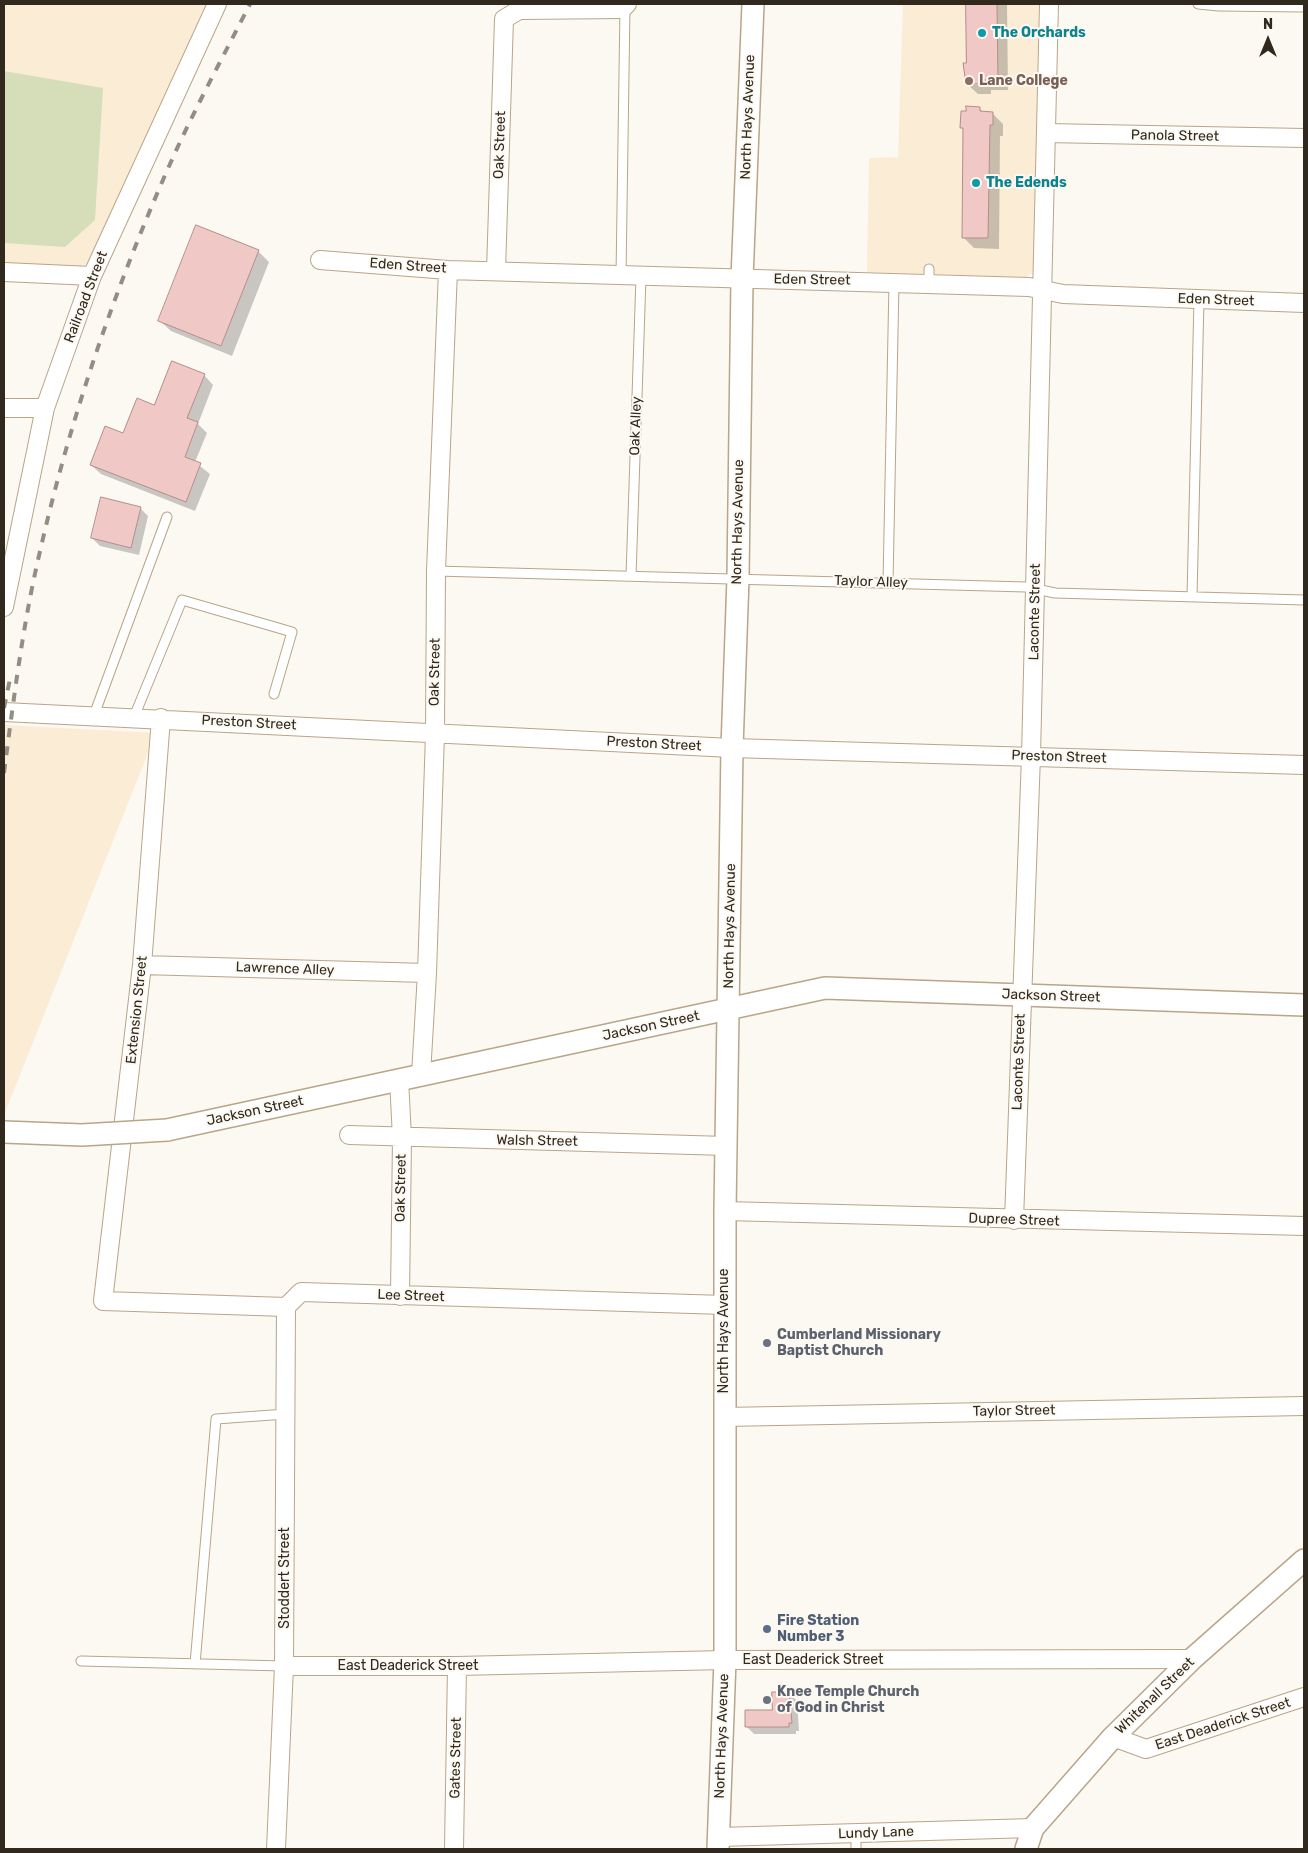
<!DOCTYPE html>
<style>
body{margin:0}
#map{position:relative;width:1308px;height:1853px;overflow:hidden;background:#fcf8f2;font-family:Rubik,sans-serif}
canvas{display:block}
.frame{position:absolute;inset:0;border:5px solid #31291e;pointer-events:none}
.north{position:absolute;left:1243px;top:15px;width:50px;height:50px;-webkit-text-stroke:4px #fcf8f2;paint-order:stroke;rotate:0deg;font-size:14px;font-weight:700;line-height:20px;text-align:center;color:#31291e}
.north::after{content:'';display:block;margin:auto;width:18px;height:22px;background:#31291e;clip-path:polygon(50% 0,100% 100%,50% 72%,0 100%)}
</style>
<div id="map">
<canvas width="1308" height="1853"></canvas>
<div class="frame"></div>
<div class="north">N</div>
</div>
<script>
const ctx = document.querySelector('canvas').getContext('2d');
ctx.lineJoin = 'round';
function fill(path, color) {
  ctx.fillStyle = color;
  ctx.fill(path, 'evenodd');
}
function stroke(path, color, width, dash) {
  ctx.strokeStyle = color;
  ctx.lineWidth = width;
  ctx.lineCap = dash ? 'butt' : 'round';
  ctx.setLineDash(dash || []);
  ctx.stroke(path);
}
function label(font, color, halo, rows, align = 'center') {
  ctx.font = font + ' Rubik,sans-serif';
  ctx.lineWidth = 4;
  ctx.setLineDash([]);
  ctx.textBaseline = 'middle';
  ctx.strokeStyle = halo;
  ctx.fillStyle = color;
  for (const [text, x, y, turn = 0] of rows) {
    ctx.save();
    ctx.translate(x, y);
    ctx.rotate((+turn || 0) * Math.PI / 180);
    ctx.textAlign = isNaN(turn) ? turn : align;
    if (halo) ctx.strokeText(text, 0, 0);
    ctx.fillText(text, 0, 0);
    ctx.restore();
  }
}
fill(new Path2D(`
 M4,4H208L91,262L81,266L58,268L4,266Z
 M903,4H1039L1033,272L1026,277L867,272L869,158L898,157Z
 M4,725L156,733L4,1115Z`), '#fbecd6');
fill(new Path2D(`
 M4,71L103,88L95,220L65,247L4,243Z`), '#d6deb9');
fill(new Path2D(`
 M967,4H1007L1008,90H991V94H978L967,84L964,64H968ZM974,83H987V85H974Z
 M979,108L984,113H992L1003,124V136H1000L999,249L974,248L963,237L964,130L962,128Z
 M258,251L269,262L232,356L171,331L160,321Z
 M204,375L213,385L198,424L207,433L195,462L210,474L195,511L101,474L91,465L155,407Z
 M140,508L148,516L139,555L100,546L92,538Z
 M789,1693L797,1701L799,1731H796V1734H754L746,1726L773,1711Z`), '#0003');
const building = new Path2D(`
 M966,4H997L998,80H981V84H966L963,63H966Z
 M966,106L980,107V111L993,112V125H990L988,238H962L963,128H960L961,111H966Z
 M196,225L259,250L221,346L158,321Z
 M172,361L205,374L187,418L198,422L185,457L201,463L186,502L90,465L105,426L123,433L137,398L154,405Z
 M101,497L141,507L131,548L91,538Z
 M772,1692H789L792,1723H789V1727H745V1710H772Z`);
fill(building, '#f0c8c5');
stroke(building, '#b38d8a', 1);
const service = new Path2D(`
 M1198,4L1219,6L1304,7
 M621,276L625,6
 M929,283V269
 M436,571L1026,587L1055,593L1304,600
 M631,576L641,277
 M888,583L894,282
 M1192,597L1199,299
 M94,715L167,517
 M134,717L182,600L292,632L274,694
 M81,1661L284,1666
 M195,1664L216,1419L286,1414
 M856,1849V1833`);
const minor = new Path2D(`
 M1046,133L1304,138
 M320,260L448,270L1029,287L1063,294L1304,303
 M496,271L504,19L519,10L622,9L627,4
 M4,272L92,276
 M4,408H45
 M4,607L45,408L92,276L217,4
 M4,712L732,748L1304,765
 M161,718L142,965L103,1301L286,1307L301,1292L725,1305
 M142,965L427,973
 M421,1075L427,973L435,734L436,571L448,270
 M399,1079L402,1138L400,1296
 M349,1135L726,1146
 M725,1211L1304,1226
 M1014,1220L1031,756L1049,4
 M724,1417L1304,1406
 M284,1666H457L725,1660L1192,1659
 M1113,1737L1146,1749L1304,1697
 M719,1837L1033,1828
 M276,1849L284,1666L286,1307
 M454,1849L457,1666`);
const tertiary = new Path2D(`
 M167,1130L825,988L1304,1005
 M718,1849L725,1660V1211L732,748L738,578L742,279L753,4
 M1026,1849L1033,1828L1113,1737L1192,1659L1304,1560`);
stroke(service, '#b9a588', 11);
stroke(minor, '#b9a588', 20);
stroke(tertiary, '#b9a588', 24);
stroke(service, '#fff', 9);
stroke(minor, '#fff', 18);
stroke(tertiary, '#fff', 21);
stroke(new Path2D(`
 M4,708L10,679
 M4,773C14,697 23,622 41,547C71,416 115,288 170,164C194,110 223,57 250,4`), '#938d84', 4, [9, 9]);
const tertiaryBridge = new Path2D(`
 M4,1132L82,1135L167,1130`);
stroke(tertiaryBridge, '#b9a588', 24, []);
stroke(tertiaryBridge, '#fff', 21);
for (const [x, y, r, color] of [
 [982,33,5,"#0f9aa8"],
 [969,81,5,"#8d6e63"],
 [976,183,5,"#0f9aa8"],
 [767,1343,5,"#6b7280"],
 [767,1629,5,"#5c6f8a"],
 [767,1700,5,"#6b7280"]
]) {
  const dot = new Path2D();
  dot.arc(x, y, r, 0, 2 * Math.PI);
  ctx.fillStyle = color;
  ctx.fill(dot);
  stroke(dot, '#fcf8f2', 2);
}
label('bold 14px', '#0d838f', '#fcf8f2', [
 ["The Orchards",992,33],
 ["The Edends",986,183]
], 'left');
label('bold 14px', '#785e54', '#fcf8f2', [
 ["Lane College",979,81]
], 'left');
label('14px', '#31291e', '#fcf8f2', [
 ["North Hays Avenue",748,117,-88],
 ["Panola Street",1175,136,1],
 ["Oak Street",500,145,-88],
 ["Eden Street",408,266,4],
 ["Eden Street",812,280,1],
 ["Railroad Street",86,297,-69],
 ["Eden Street",1216,300,2],
 ["Oak Alley",636,426,-88],
 ["North Hays Avenue",738,522,-89],
 ["Taylor Alley",871,582,2],
 ["Laconte Street",1035,612,-89],
 ["Oak Street",435,672,-89],
 ["Preston Street",249,723,3],
 ["Preston Street",654,744,3],
 ["Preston Street",1059,757,2],
 ["North Hays Avenue",730,926,-89],
 ["Lawrence Alley",285,969,2],
 ["Jackson Street",1051,996,2],
 ["Extension Street",137,1010,-84],
 ["Jackson Street",651,1026,-12],
 ["Laconte Street",1019,1062,-88],
 ["Jackson Street",255,1111,-12],
 ["Walsh Street",537,1141,1],
 ["Oak Street",401,1188,-89],
 ["Dupree Street",1014,1220,2],
 ["Lee Street",411,1296,2],
 ["North Hays Avenue",724,1331,-90],
 ["Taylor Street",1014,1411,-1],
 ["Stoddert Street",285,1578,-90],
 ["East Deaderick Street",813,1660],
 ["East Deaderick Street",408,1666],
 ["Whitehall Street",1155,1696,-44],
 ["East Deaderick Street",1223,1724,-18],
 ["North Hays Avenue",722,1736,-88],
 ["Gates Street",456,1758,-89],
 ["Lundy Lane",876,1833,-2]
]);
label('bold 14px', '#5b616d', '#fcf8f2', [
 ["Cumberland Missionary",777,1335],
 ["Baptist Church",777,1351],
 ["Knee Temple Church",777,1692],
 ["of God in Christ",777,1708]
], 'left');
label('bold 14px', '#4e5e75', '#fcf8f2', [
 ["Fire Station",777,1621],
 ["Number 3",777,1637]
], 'left');
</script>
